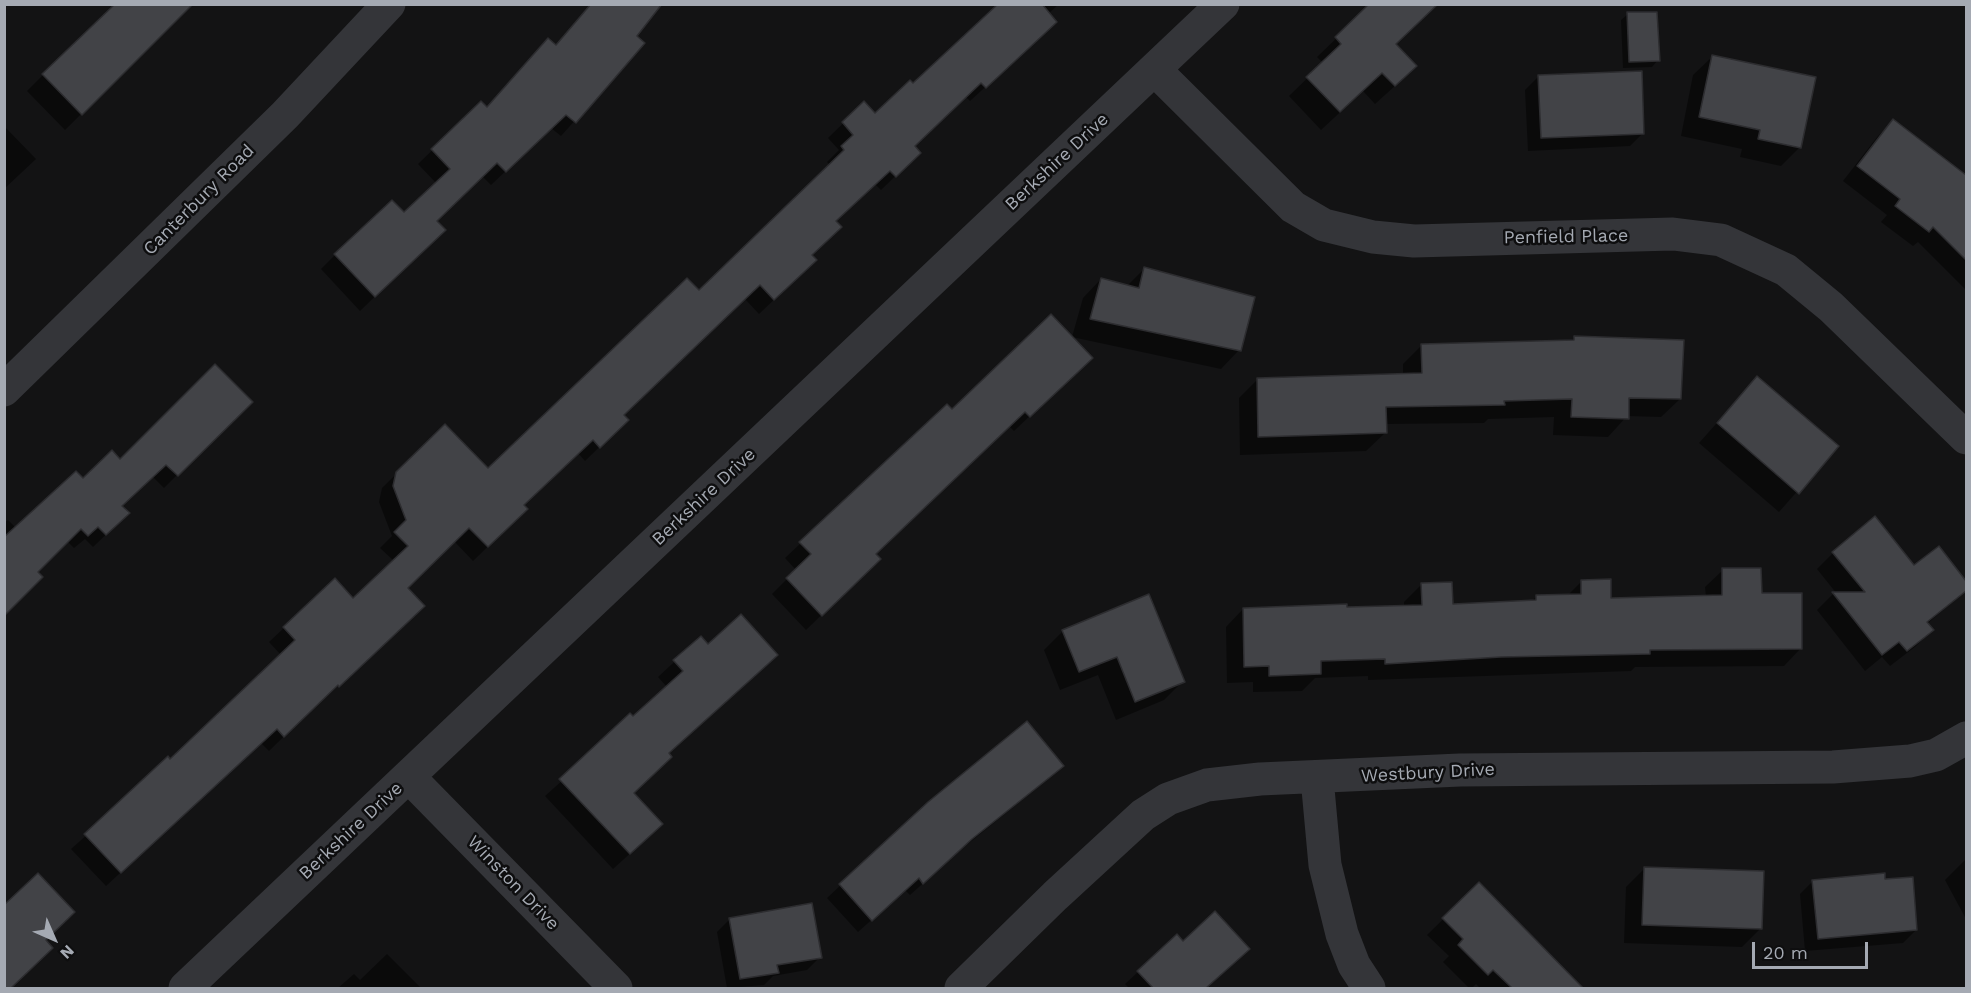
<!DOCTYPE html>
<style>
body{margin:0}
#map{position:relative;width:1971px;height:993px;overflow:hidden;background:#131314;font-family:"Work Sans",sans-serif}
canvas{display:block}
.frame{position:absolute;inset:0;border:6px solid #a5aab3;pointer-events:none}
.north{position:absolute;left:24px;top:909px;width:60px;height:60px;-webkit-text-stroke:4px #0e0e0f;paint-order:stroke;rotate:135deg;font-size:16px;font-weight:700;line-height:24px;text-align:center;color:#a5aab3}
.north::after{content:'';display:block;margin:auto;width:21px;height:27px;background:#a5aab3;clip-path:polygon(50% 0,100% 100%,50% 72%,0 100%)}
.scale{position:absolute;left:1752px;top:942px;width:116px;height:27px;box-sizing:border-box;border:3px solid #a5aab3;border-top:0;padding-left:8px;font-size:18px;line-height:21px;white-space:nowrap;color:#a5aab3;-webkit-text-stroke:4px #0e0e0f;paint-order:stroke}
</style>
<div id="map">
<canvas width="1971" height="993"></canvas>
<div class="frame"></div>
<div class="north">N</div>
<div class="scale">20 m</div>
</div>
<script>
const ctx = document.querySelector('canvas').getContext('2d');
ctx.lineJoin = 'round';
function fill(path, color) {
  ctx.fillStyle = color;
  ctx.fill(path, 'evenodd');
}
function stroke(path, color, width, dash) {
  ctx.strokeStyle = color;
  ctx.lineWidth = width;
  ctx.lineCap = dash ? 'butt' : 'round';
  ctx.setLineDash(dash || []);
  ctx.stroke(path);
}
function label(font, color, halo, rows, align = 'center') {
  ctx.font = font + ' "Work Sans",sans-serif';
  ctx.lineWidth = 5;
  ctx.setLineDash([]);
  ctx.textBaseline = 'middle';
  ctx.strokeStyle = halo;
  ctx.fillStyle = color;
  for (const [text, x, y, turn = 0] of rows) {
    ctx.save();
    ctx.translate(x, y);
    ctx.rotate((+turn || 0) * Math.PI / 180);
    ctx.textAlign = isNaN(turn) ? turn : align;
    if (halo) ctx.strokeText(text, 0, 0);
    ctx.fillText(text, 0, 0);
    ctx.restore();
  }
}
fill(new Path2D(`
 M192,4L65,130L27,91L43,75Z
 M1000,4H1059L1048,14L1041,36L970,101L966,97L913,146L919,153L881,190L875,184L835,222L810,255L800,275L759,314L745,299L623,415L627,420L585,461L578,453L522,505L511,524L473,561L454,541L406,588L408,621L323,700L322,699L269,751L261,743L106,886L71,849L170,761L281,655L269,642L335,580L353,600L394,561L380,548L392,536L379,502L382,488L445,426L488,470L699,292L830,165L827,162L839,150L828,138L864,103L875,115L913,85Z
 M1372,4L1394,45L1396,85L1375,104L1363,91L1321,130L1289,96L1323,63L1317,57Z
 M1628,14L1658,60L1652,67L1623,68L1621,20Z
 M634,37L643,44L561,136L551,128L491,185L482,176L435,221L429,244L360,311L321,269L335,255L404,214L437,184L418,164L481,103L486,108L548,40L555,46Z
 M1712,57L1800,147L1781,166L1740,157L1742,149L1681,136L1693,75Z
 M1538,77L1643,133L1630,146L1528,151L1525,90Z
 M1893,121L1966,177V290L1918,242L1913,246L1881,222L1887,215L1843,181L1878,136Z
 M4,126L36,159L4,189Z
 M1145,268L1239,350L1221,369L1072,337L1083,298L1101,279L1127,286Z
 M1574,338L1680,399L1661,417L1627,416L1608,437L1553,435L1554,417L1488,419L1484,423L1385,424V433L1366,451L1240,455L1239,398L1258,379L1403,375V364L1422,345L1570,342Z
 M1075,373L1014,431L1009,426L874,554L879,559L806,630L772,594L796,570L785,558L947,406L952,411Z
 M1757,378L1837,446L1779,512L1699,443Z
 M250,402L164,488L153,477L120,506L115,526L93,547L85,539L74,548L67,541L36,572L4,613V523L8,520L16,528L83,480L120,461Z
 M1939,548L1966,583V590L1927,624L1932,630L1916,646L1890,666L1882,657L1865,671L1817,610L1833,594H1837L1817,569L1833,553L1914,567Z
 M1723,570L1760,594L1801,648L1784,666L1635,667L1631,671L1368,680V676L1315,678L1302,691L1253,692V682L1227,683L1226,627L1243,609L1404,607V602L1421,585L1451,605L1531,602L1537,596H1567L1582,581L1610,600L1706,597L1705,587Z
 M1063,631L1183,681L1164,700L1116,720L1098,675L1060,690L1044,650Z
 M700,638L708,646L667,754L632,793L645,840L613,869L545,796L667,687L658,677Z
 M1062,766L1049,778L958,852L910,895L905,890L858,932L827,898L929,803Z
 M1966,859V919L1945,880Z
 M1644,869L1761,928L1742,947L1624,943L1626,887Z
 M1813,881L1916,930L1903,943L1805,951L1800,894Z
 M1479,884L1580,988H1480L1476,984L1472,988H1469L1443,962L1449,956L1427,935Z
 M730,919L820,957L807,970L773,976L764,985L727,988L717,932Z
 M1183,943L1235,961L1205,988H1129L1125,984L1138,972Z
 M387,954L421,988H338L354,974L360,980Z`), '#0007');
const building = new Path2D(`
 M115,4H193L82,115L42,74Z
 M591,4H662L637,36L645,43L576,123L566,115L506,172L497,163L437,221L446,230L375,297L334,254L392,200L404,212L450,169L431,149L481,101L487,107L548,38L556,45Z
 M998,4H1042L1057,22L986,88L981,83L915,146L921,153L896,177L890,171L836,221L842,227L812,255L817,260L774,300L760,285L624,415L629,420L600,448L593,440L524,505L528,509L488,547L469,528L408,588L425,606L339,687L338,685L284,737L277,729L121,873L84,834L168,756L170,759L295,640L283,627L335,578L353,598L408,546L394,532L406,520L393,486L396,472L445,424L488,468L687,278L699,290L844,150L841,146L853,135L842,122L864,101L875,113L910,80L913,83Z
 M1369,4H1438L1396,44L1417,66L1395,86L1382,73L1340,112L1306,77L1341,44L1335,37Z
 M1627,12H1657L1660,61L1629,62Z
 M1712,55L1816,77L1801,148L1758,139L1760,130L1699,117Z
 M1642,71L1644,134L1541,138L1538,75Z
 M1893,119L1966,175V260L1933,227L1929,232L1895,206L1900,199L1857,166Z
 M1144,267L1255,297L1241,351L1090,319L1101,278L1139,288Z
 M1051,314L1093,358L1030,417L1025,412L876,554L881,559L822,616L786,578L811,554L799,542L947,404L952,409Z
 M1574,336L1684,340L1681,399L1629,398V419L1571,417L1572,399L1504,401L1505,405L1386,407L1387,433L1258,437L1257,378L1422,373L1421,344L1574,340Z
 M215,364L253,402L178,476L166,465L122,506L130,513L106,535L98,527L88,536L81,529L38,572L43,577L4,616V537L76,471L83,478L112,450L120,459Z
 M1757,376L1839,446L1799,494L1717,423Z
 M1875,516L1914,565L1939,546L1966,581V591L1927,622L1934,630L1907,651L1899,642L1882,655L1832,592H1865L1832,552Z
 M1722,568H1761L1762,593H1802V649L1650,650V654L1501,657L1385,664V659L1321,661V674L1269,676V666L1244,667L1243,608L1347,604V607L1422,605L1421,583L1452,582L1453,604L1536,600V595L1581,594V580L1611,579V598L1722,595Z
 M1149,594L1185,682L1135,702L1117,657L1079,672L1062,630Z
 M741,614L778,655L669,753L672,757L634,793L663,824L630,854L559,779L630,713L633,716L683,671L673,660L701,636L708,644Z
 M1027,721L1064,766L972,839L923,884L919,878L872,921L839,884L928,802Z
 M1644,867L1764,871L1762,929L1642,925Z
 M38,873L75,912L46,940L53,948L11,988H4V905Z
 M1885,873V879L1913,877L1917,930L1818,939L1812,880Z
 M1479,882L1583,988H1512L1493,970L1488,975L1458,945L1463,939L1442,918Z
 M812,903L822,958L777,965L779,973L740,979L729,918Z
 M1215,911L1250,949L1206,988H1153L1137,971L1177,934L1183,941Z`);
fill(building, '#424347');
stroke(building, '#2d2d30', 1.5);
stroke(new Path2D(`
 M1155,70L1293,207L1324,225L1373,237L1414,241L1673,234L1721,240L1786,270L1831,307L1966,438
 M4,390L285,115L389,4
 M409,777L616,988
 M1317,778L1325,865L1342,934L1354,965L1369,988
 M185,988L1223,4
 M961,988L1055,896L1143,815L1168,799L1207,785L1260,779L1460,770L1833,767L1910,761L1936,755L1966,738`), '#343539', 33);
label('18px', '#a5aab3', '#0e0e0f', [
 ["Berkshire Drive",1057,162,-43],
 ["Canterbury Road",199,200,-45],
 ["Penfield Place",1566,237,-1],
 ["Berkshire Drive",704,497,-43],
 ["Westbury Drive",1428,773,-3],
 ["Berkshire Drive",351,831,-43],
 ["Winston Drive",513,883,46]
]);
</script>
